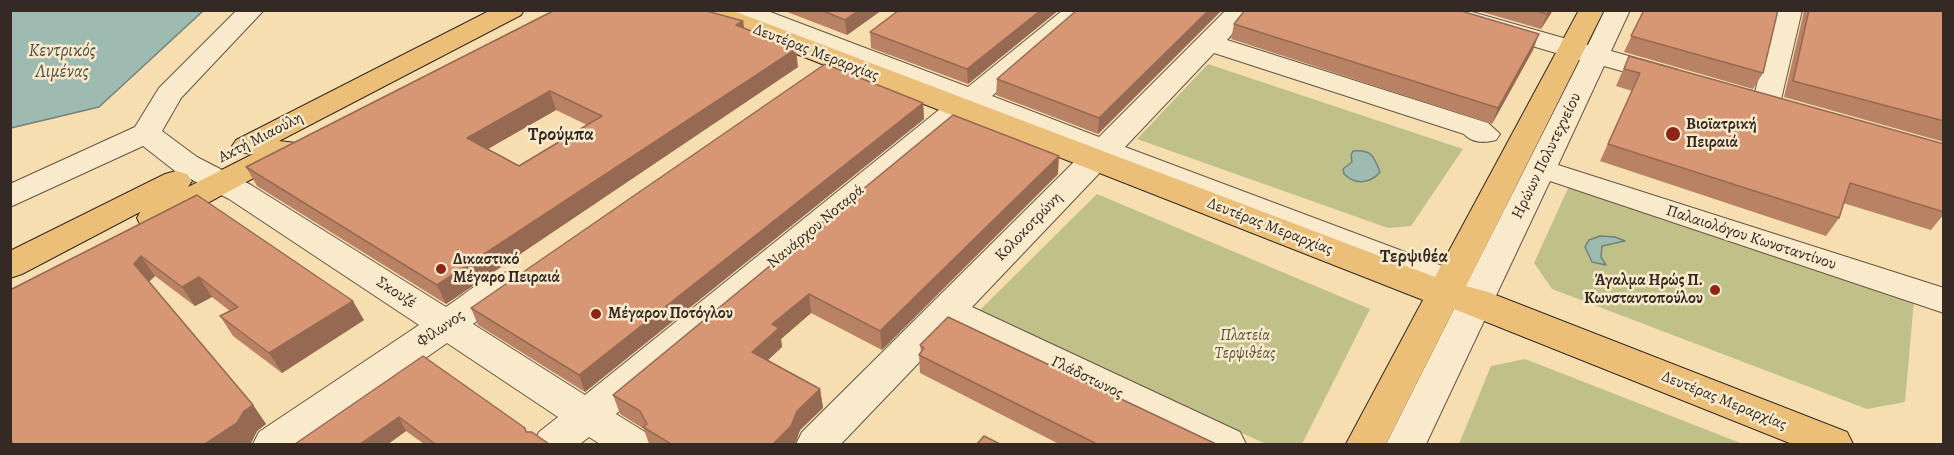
<!DOCTYPE html>
<meta charset="utf-8">
<style>
body{margin:0}
#map{position:relative;width:1954px;height:455px;overflow:hidden;background:#f6deb1;font-family:Alegreya,serif}
canvas{display:block}
.frame{position:absolute;inset:0;border:12px solid #342923;pointer-events:none}
</style>
<div id="map">
<canvas width="1954" height="455"></canvas>
<div class="frame"></div>
</div>
<script>
const ctx = document.querySelector('canvas').getContext('2d');
ctx.lineJoin = 'round';
function fill(path, color) {
  ctx.fillStyle = color;
  ctx.fill(path, 'evenodd');
}
function stroke(path, color, width, dash) {
  ctx.strokeStyle = color;
  ctx.lineWidth = width;
  ctx.lineCap = dash ? 'butt' : 'round';
  ctx.setLineDash(dash || []);
  ctx.stroke(path);
}
function label(font, color, halo, rows, align = 'center') {
  ctx.font = font + ' Alegreya,serif';
  ctx.lineWidth = 5;
  ctx.setLineDash([]);
  ctx.textBaseline = 'middle';
  ctx.strokeStyle = halo;
  ctx.fillStyle = color;
  for (const [text, x, y, turn = 0] of rows) {
    ctx.save();
    ctx.translate(x, y);
    ctx.rotate((+turn || 0) * Math.PI / 180);
    ctx.textAlign = isNaN(turn) ? turn : align;
    if (halo) ctx.strokeText(text, 0, 0);
    ctx.fillText(text, 0, 0);
    ctx.restore();
  }
}
fill(new Path2D(`
 M1208,64L1463,149L1411,226L1388,228L1137,139Z
 M1570,184L1914,300L1905,402L1867,409L1552,289L1534,263Z
 M1097,194L1370,309L1302,444H1266L977,313Z
 M1525,359L1743,444H1459L1491,366Z`), '#c0c089');
const water = new Path2D(`
 M10,11L11,10L203,11L99,107L11,128Z
 M1353,151C1372,149 1374,157 1380,172C1370,184 1355,185 1344,174L1343,169L1352,162L1351,155Z
 M1600,236L1615,237L1625,241L1602,246L1601,257L1606,265L1592,262L1585,247L1589,240Z`);
fill(water, '#9ebbb2');
stroke(water, '#748179', 1.5);
const minor = new Path2D(`
 M237,10H264L181,98L162,131L197,157L251,185L446,307C468,293 494,266 521,273L526,282L521,291L473,324L585,395L950,101L731,15L728,10H765L968,87L1063,10H1091L992,96L1099,137L1226,10H1253L1227,40L1488,123L1500,134L1496,140C1485,143 1472,143 1464,134L1214,53L1125,147L1461,273L1469,279L1580,60L1426,15L1423,10H1465L1588,45L1605,10H1630L1611,51L1678,70L1682,76L1678,82L1668,84L1604,66L1558,165L1944,288V313L1550,181L1426,444H1386L1456,305L1437,291L1109,163L972,307L1240,432L1246,444H1189L952,328L841,444H796L802,432L1083,153L975,111L616,414L645,432L651,444H600L589,437L580,444H533L539,432L558,417L447,343L303,444H253L259,432L419,325L229,199L175,171L143,146L10,207V184L135,127L159,88Z
 M1776,10H1802L1780,104L1776,110L1766,113L1756,110L1752,104Z`);
const major = new Path2D(`
 M491,10H524L521,15L279,141L296,143L300,149L296,155L165,226L153,229L141,226L137,218L140,212L22,274L10,278V251L165,174L176,171L187,174L192,181L188,187L253,154L236,152L232,146L236,140Z
 M694,10H731L1435,277L1579,10H1604L1466,286L1488,292L1847,432L1853,444H1792L1454,309L1386,444H1346L1423,300L697,15Z`);
stroke(minor, '#645646', 2);
stroke(major, '#342923', 2);
fill(minor, '#f9eacc');
fill(major, '#ebbf78');
fill(new Path2D(`
 M782,10H882L847,35Z
 M899,10H1059L968,84L871,48L870,32Z
 M1077,10H1222L1098,134L996,95L997,79Z
 M1475,10H1553L1541,29Z
 M1644,10L1763,73L1753,89L1624,52Z
 M1944,10V142L1784,97L1804,11Z
 M1234,24L1533,50L1492,124L1231,39Z
 M744,28L798,67L446,304L257,186L246,167ZM556,110L587,125L519,166L487,149Z
 M1629,56L1944,144V214L1931,230L1843,203L1839,218L1826,236L1600,161L1632,91L1616,86Z
 M923,103L924,119L585,392L478,325L471,308Z
 M953,115L1058,174L882,350L811,313L781,339L782,347L768,360L820,389L823,408L800,430L795,444H649L644,429L620,414L613,395Z
 M197,195L364,320L282,373L233,336L220,316L230,311L212,297L195,306L155,276L149,282L253,405L266,424L257,431L251,443L10,290Z
 M920,345L1216,444H1059L920,373L919,355L921,352Z
 M423,356L527,432L549,444H424L406,431L388,444Z`), '#b98265');
fill(new Path2D(`
 M859,10H882L847,35L845,20Z
 M1041,10H1059L968,84L967,69Z
 M1209,10H1222L1098,134L1099,118Z
 M1550,10H1553L1541,29L1547,14Z
 M743,21L746,39L736,25Z
 M1539,34L1533,50L1492,124L1498,108Z
 M796,49L798,67L446,304L437,285Z
 M550,91L556,110L474,157L467,138Z
 M923,103L924,119L585,392L579,375Z
 M1059,156L1058,174L882,350L880,331Z
 M141,256L155,276L147,283L134,264Z
 M199,277L212,297L195,306L182,287Z
 M809,294L811,313L781,339L782,347L756,371L752,352L772,324Z
 M353,301L364,320L282,373L269,353Z
 M820,389L823,408L800,430L795,444H773L797,411Z
 M253,405L266,424L257,431L251,443L249,444H205L244,411Z
 M399,417L406,431L388,444H360Z`), '#966a52');
const building = new Path2D(`
 M555,10H703L743,21L736,25L796,49L437,285L246,167ZM550,91L602,116L519,166L467,138Z
 M821,10H859L845,20Z
 M899,10H1041L967,69L870,32Z
 M1077,10H1209L1099,118L997,79Z
 M1245,10H1458L1539,34L1498,108L1234,24Z
 M1534,10H1550L1547,14Z
 M1644,10H1778L1763,73L1631,36Z
 M1809,10H1944V121L1793,81Z
 M1629,56L1944,144V212L1850,183L1839,218L1608,144L1640,73L1624,69Z
 M825,64L923,103L579,375L471,308Z
 M953,115L1059,156L880,331L809,294L772,324L779,328L752,352L820,389L797,411L791,426L773,444H671L643,427L647,424L640,411L613,395Z
 M197,195L353,301L269,353L220,316L238,307L199,277L182,287L141,256L134,264L253,405L244,411L237,423L205,444H13L10,440V290Z
 M948,317L1216,444H1097L919,355L924,348L920,345Z
 M423,356L525,428L526,432H532L549,444H435L399,417L360,444H295Z
 M984,436L1000,444H977Z`);
fill(building, '#d79775');
stroke(building, '#966a52', 1.5);
for (const [x, y, r, color] of [
 [1673,134,8,"#8f2418"],
 [441,269,6,"#8f2418"],
 [1715,290,6,"#8f2418"],
 [596,314,6,"#8f2418"]
]) {
  const dot = new Path2D();
  dot.arc(x, y, r, 0, 2 * Math.PI);
  ctx.fillStyle = color;
  ctx.fill(dot);
  stroke(dot, '#f9eacc', 2);
}
label('16px', '#342923', '#f9eacc', [
 ["Δευτέρας Μεραρχίας",816,53,21],
 ["Ακτή Μιαούλη",261,138,-27],
 ["Ηρώων Πολυτεχνείου",1547,156,-64],
 ["Ναυάρχου Νοταρά",816,227,-40],
 ["Κολοκοτρώνη",1029,227,-46],
 ["Δευτέρας Μεραρχίας",1270,227,21],
 ["Παλαιολόγου Κωνσταντίνου",1751,238,18],
 ["Σκουζέ",396,293,33],
 ["Φίλωνος",441,329,-34],
 ["Γλάδστωνος",1087,378,26],
 ["Δευτέρας Μεραρχίας",1724,401,22]
]);
label('bold 16px', '#342923', '#f9eacc', [
 ["Βιοϊατρική",1686,125],
 ["Πειραιά",1686,143],
 ["Δικαστικό",453,260],
 ["Μέγαρο Πειραιά",453,278],
 ["Άγαλμα Ηρώς Π.",1703,281,"right"],
 ["Κωνσταντοπούλου",1703,299,"right"],
 ["Μέγαρον Ποτόγλου",608,314]
], 'left');
label('italic 16px', '#574f3c', '#f9eacc', [
 ["Πλατεία",1245,336],
 ["Τερψιθέας",1245,354]
]);
label('italic 18px', '#4e4e47', '#f9eacc', [
 ["Κεντρικός",62,52],
 ["Λιμένας",62,73]
]);
label('bold 18px', '#342923', '#f9eacc', [
 ["Τρούμπα",561,136],
 ["Τερψιθέα",1414,258]
]);
</script>
